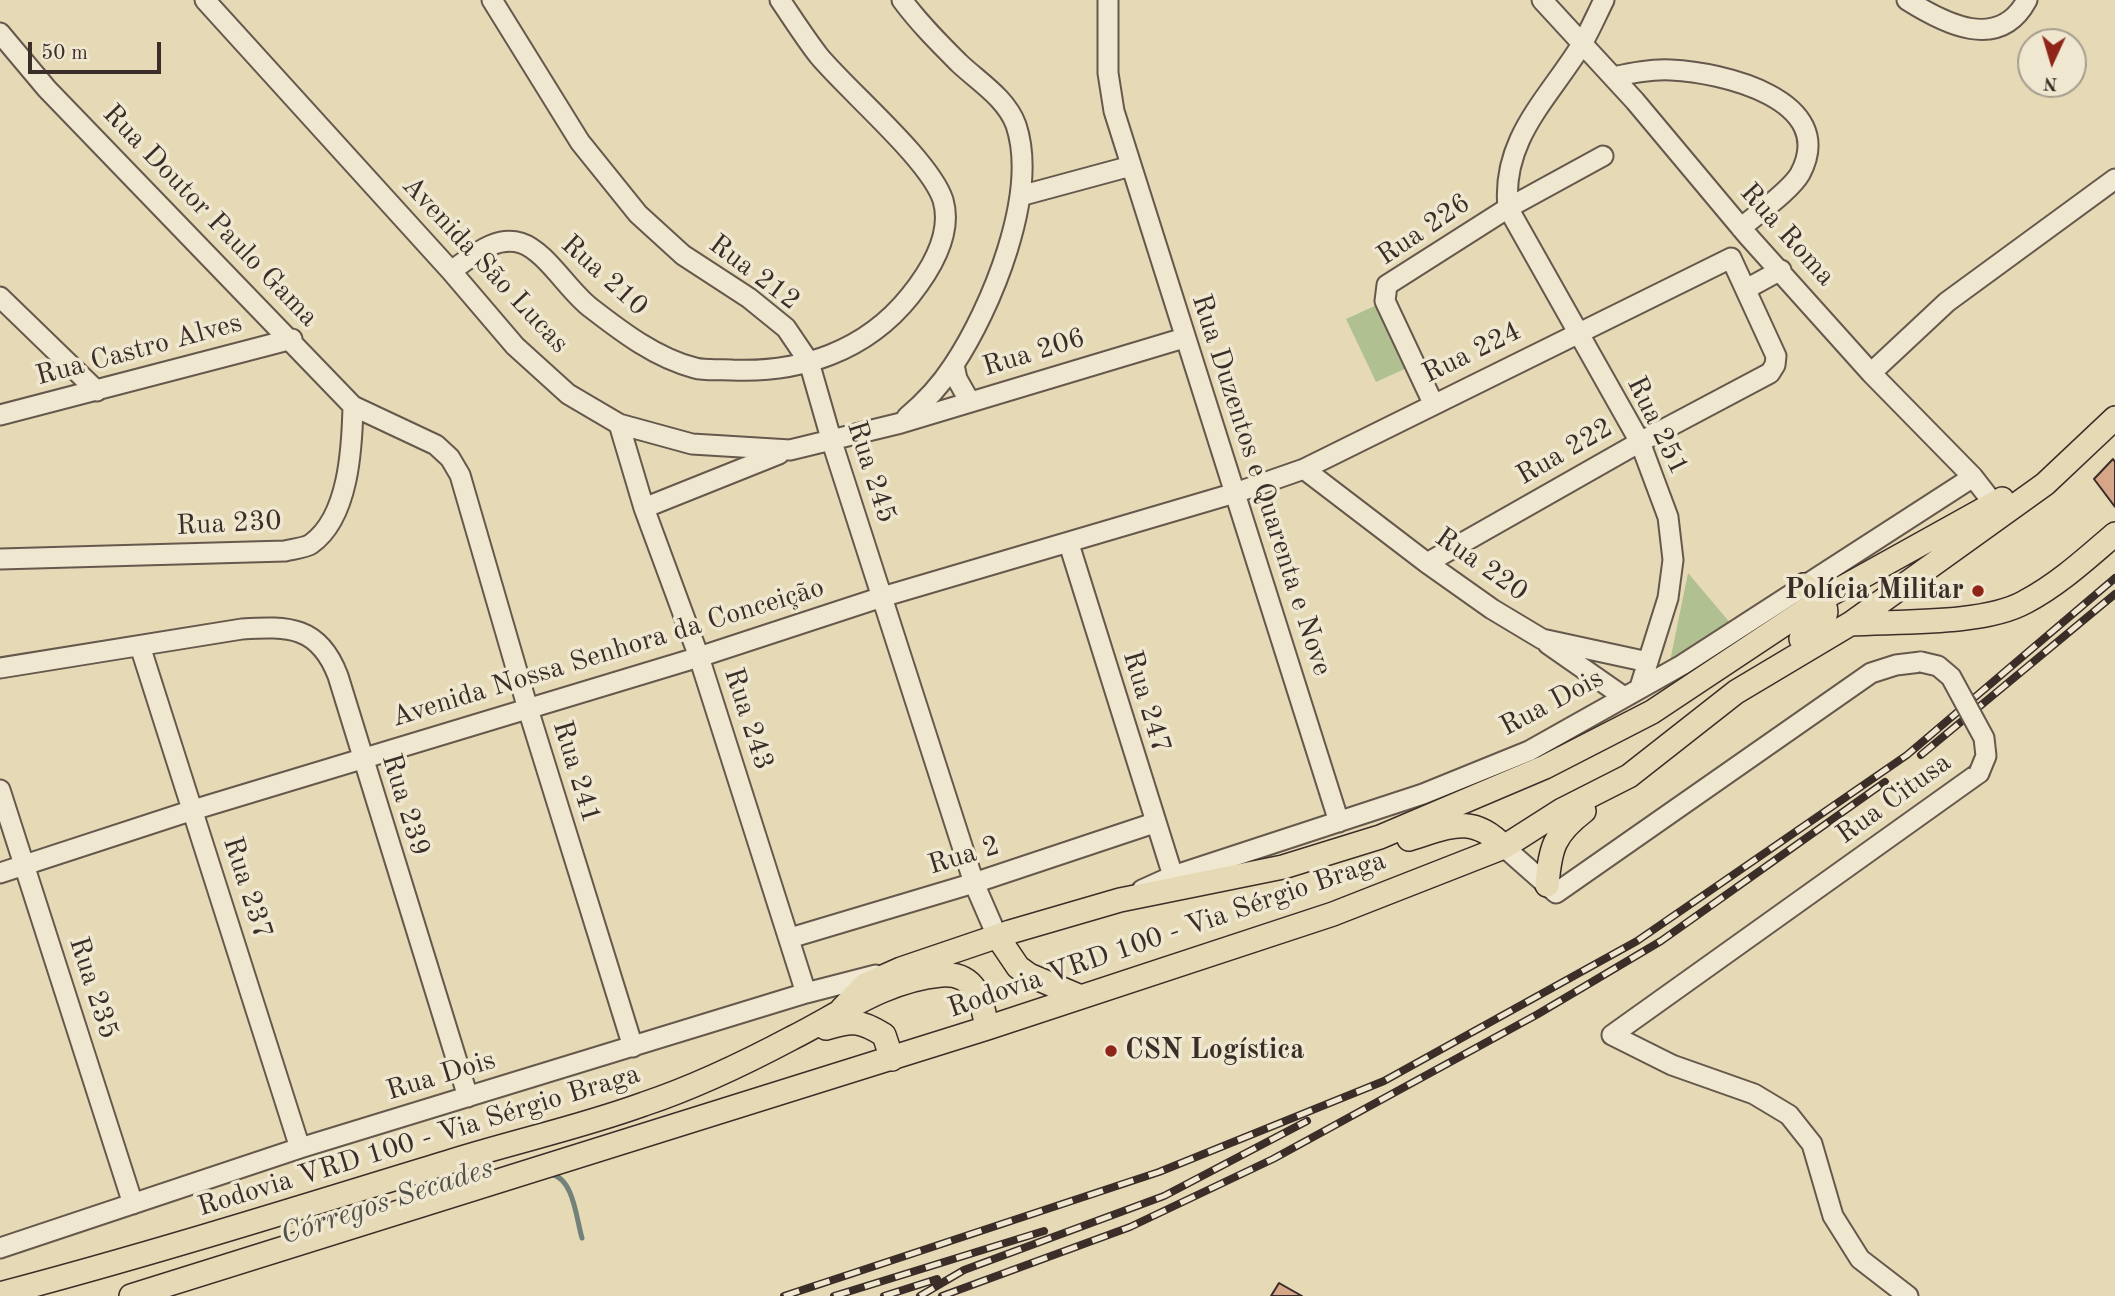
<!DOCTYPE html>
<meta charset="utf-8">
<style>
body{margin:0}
#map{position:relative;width:2115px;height:1296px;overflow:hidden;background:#e6dab6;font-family:"Old Standard TT",serif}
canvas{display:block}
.north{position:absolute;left:2017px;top:28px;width:70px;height:70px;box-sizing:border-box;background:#efe7d0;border:2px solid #a79d8d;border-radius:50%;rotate:184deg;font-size:19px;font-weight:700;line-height:28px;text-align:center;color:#3b2d28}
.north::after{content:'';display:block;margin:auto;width:24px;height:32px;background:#8f2418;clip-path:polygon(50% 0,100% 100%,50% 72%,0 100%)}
.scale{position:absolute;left:28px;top:42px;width:133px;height:32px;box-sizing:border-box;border:4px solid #3b2d28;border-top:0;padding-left:9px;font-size:21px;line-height:24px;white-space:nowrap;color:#3b2d28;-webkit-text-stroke:5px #efe7d0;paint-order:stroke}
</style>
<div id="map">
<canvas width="2115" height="1296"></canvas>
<div class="north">N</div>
<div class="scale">50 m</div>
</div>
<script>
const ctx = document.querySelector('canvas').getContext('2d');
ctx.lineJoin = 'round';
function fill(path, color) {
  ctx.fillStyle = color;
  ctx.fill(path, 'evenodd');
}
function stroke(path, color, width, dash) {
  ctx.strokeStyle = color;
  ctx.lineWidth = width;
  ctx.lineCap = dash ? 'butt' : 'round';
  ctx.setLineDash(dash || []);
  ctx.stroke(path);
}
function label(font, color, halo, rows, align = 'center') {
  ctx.font = font + ' "Old Standard TT",serif';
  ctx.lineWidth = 7;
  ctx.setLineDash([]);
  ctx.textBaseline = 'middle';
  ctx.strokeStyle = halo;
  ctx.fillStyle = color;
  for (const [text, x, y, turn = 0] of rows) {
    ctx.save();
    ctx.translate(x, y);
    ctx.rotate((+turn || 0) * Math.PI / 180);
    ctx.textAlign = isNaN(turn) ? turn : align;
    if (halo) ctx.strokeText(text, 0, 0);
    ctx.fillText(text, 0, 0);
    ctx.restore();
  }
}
fill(new Path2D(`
 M1379,304L1409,367L1376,382L1346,319Z
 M1688,573L1732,625L1668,671Z`), '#b1c091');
stroke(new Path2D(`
 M551,1174C574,1179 576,1218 582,1238`), '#72827a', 5);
const building = new Path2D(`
 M2113,459L2115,462V507L2094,479Z
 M1279,1283L1302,1296H1271Z`);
fill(building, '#d7a689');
stroke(building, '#3b2d28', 2);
const minor = new Path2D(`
 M205,0L451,271L515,346L568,394L619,424L692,444L790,450L901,423L1184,338
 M492,0L580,142L638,214L683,255L749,298L786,328L809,362L832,442L974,883L997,936
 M902,0C919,23 939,43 959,63C979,82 1006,98 1016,125C1039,194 991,309 953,366C940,386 925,402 907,417
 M1108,0V73L1114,111L1339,822
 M1542,0L1635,101L1748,236L1871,373L1973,477L1994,504
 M1604,0C1597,14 1590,30 1582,44C1549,98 1501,139 1508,208L1640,442L1668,517L1673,560L1668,598L1640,687
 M1907,0C1945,24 1999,52 2027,0
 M0,33L47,89L353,406L436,445L450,458L460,475L528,709L633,1047
 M1613,77C1632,73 1651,69 1671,70C1720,72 1840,99 1800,174C1790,191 1757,214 1741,228
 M1020,196L1131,166
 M451,271C472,257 494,235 521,243C546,251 569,292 591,308C622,332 656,358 695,368C706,371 721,369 732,370C801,373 866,351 910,296C930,271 953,234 943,200C930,160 849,92 819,56C805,38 793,19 780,0
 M1748,288L1781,270
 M0,297L97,391
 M954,365L957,379L970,402
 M1871,373L1947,302L2115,179
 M1433,403L1385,301L1387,285L1508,208L1603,156
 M0,415L292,339
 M619,424L644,508L699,657L806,993
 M1304,469L1427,563L1492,609L1542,639L1648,662
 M644,508L779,454
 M1069,544L1173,876
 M0,559L285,551C293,549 305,548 311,544C349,517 352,448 353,406
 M1548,644L1624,697
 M140,646L300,1148
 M0,668L242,629C289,626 319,626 338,676L468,1097
 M0,790L133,1204
 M1504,847L1556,893L1871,673L1896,665L1921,662
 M0,873L193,810L699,657L882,597L1235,493L1304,469L1731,258L1776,356L1775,365L1770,373L1640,442L1427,563
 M1142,890L1173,876L1423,794L1529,751L1682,665L1973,477
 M790,938L974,883L1154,823
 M0,1248L300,1148L806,993L876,975
 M1908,1296L1860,1259L1833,1216L1812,1144L1789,1115L1754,1094L1672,1065L1612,1035L1979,773`);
const major = new Path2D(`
 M1850,624C1898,621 1984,625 2025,602C2059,584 2087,558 2115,534
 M1801,639C1831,616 1836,610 1804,585
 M1409,839C1449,827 1472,813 1504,847
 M1547,885C1550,848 1554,834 1584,811
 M997,936L1018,967L1029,975L1081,997
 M842,1009L865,985L901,969L1010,932L1120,900L1283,867L1380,837L1545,767L1652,712L1822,599L2002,499
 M826,1028C852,1020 860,1020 884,1035L892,1059
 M0,1294C152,1254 302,1207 452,1161C516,1141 581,1127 644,1104C695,1087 745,1063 792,1038C840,1014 885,980 941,975C976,972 982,1000 987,1028
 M131,1296L987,1028L1333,914L1504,847L1562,810L1629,776L1736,692L1850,624L2045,484L2115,418`);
stroke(minor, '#66584c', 23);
stroke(major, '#3b2d28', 26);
stroke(minor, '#efe7d0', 19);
stroke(major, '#e6dab6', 23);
const rail = new Path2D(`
 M1921,755L2115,594
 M784,1296L1159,1172L1384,1081L1637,941L1907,755L2115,578
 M834,1296L1044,1231
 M884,1296L937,1279
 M920,1296L964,1270L1164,1196L1307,1121
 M942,1296L1130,1227L1273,1159L1538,1014L1661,941L1885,782`);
stroke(rail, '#3b2d28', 8);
stroke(rail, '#efe7d0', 5, [16]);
const minorBridge = new Path2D(`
 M1921,662L1938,666L1951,677L1984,738L1986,756L1979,773`);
stroke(minorBridge, '#66584c', 23, []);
stroke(minorBridge, '#efe7d0', 19);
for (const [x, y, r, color] of [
 [1978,591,7,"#8f2418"],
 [1111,1051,7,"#8f2418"]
]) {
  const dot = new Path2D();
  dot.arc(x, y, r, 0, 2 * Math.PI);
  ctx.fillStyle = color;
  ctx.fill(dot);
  stroke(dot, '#efe7d0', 2.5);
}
label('28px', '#3b2d28', '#efe7d0', [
 ["Rua Doutor Paulo Gama",210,216,46],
 ["Rua 226",1424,230,-34],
 ["Rua Roma",1787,235,48],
 ["Avenida São Lucas",485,265,47],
 ["Rua 212",754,273,37],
 ["Rua 210",604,276,42],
 ["Rua Castro Alves",139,350,-15],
 ["Rua 206",1034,353,-17],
 ["Rua 224",1472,353,-26],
 ["Rua 251",1657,426,64],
 ["Rua 222",1565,452,-30],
 ["Rua 245",871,472,72],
 ["Rua Duzentos e Quarenta e Nove",1261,485,72],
 ["Rua 230",229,524,-3],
 ["Rua 220",1481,565,35],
 ["Avenida Nossa Senhora da Conceição",608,653,-17],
 ["Rua 247",1146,702,73],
 ["Rua Dois",1552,703,-28],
 ["Rua 243",748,719,72],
 ["Rua 241",576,772,73],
 ["Rua Citusa",1894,799,-36],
 ["Rua 239",405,805,73],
 ["Rua 2",964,856,-17],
 ["Rua 237",247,888,72],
 ["Rodovia VRD 100 - Via Sérgio Braga",1167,935,-19],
 ["Rua 235",93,988,72],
 ["Rua Dois",441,1076,-17],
 ["Rodovia VRD 100 - Via Sérgio Braga",419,1141,-17]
]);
label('bold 28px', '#3b2d28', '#efe7d0', [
 ["Polícia Militar",1964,591],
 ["CSN Logística",1125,1051,"left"]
], 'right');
label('italic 30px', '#52504a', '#efe7d0', [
 ["Córregos Secades",387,1202,-18]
]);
</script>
